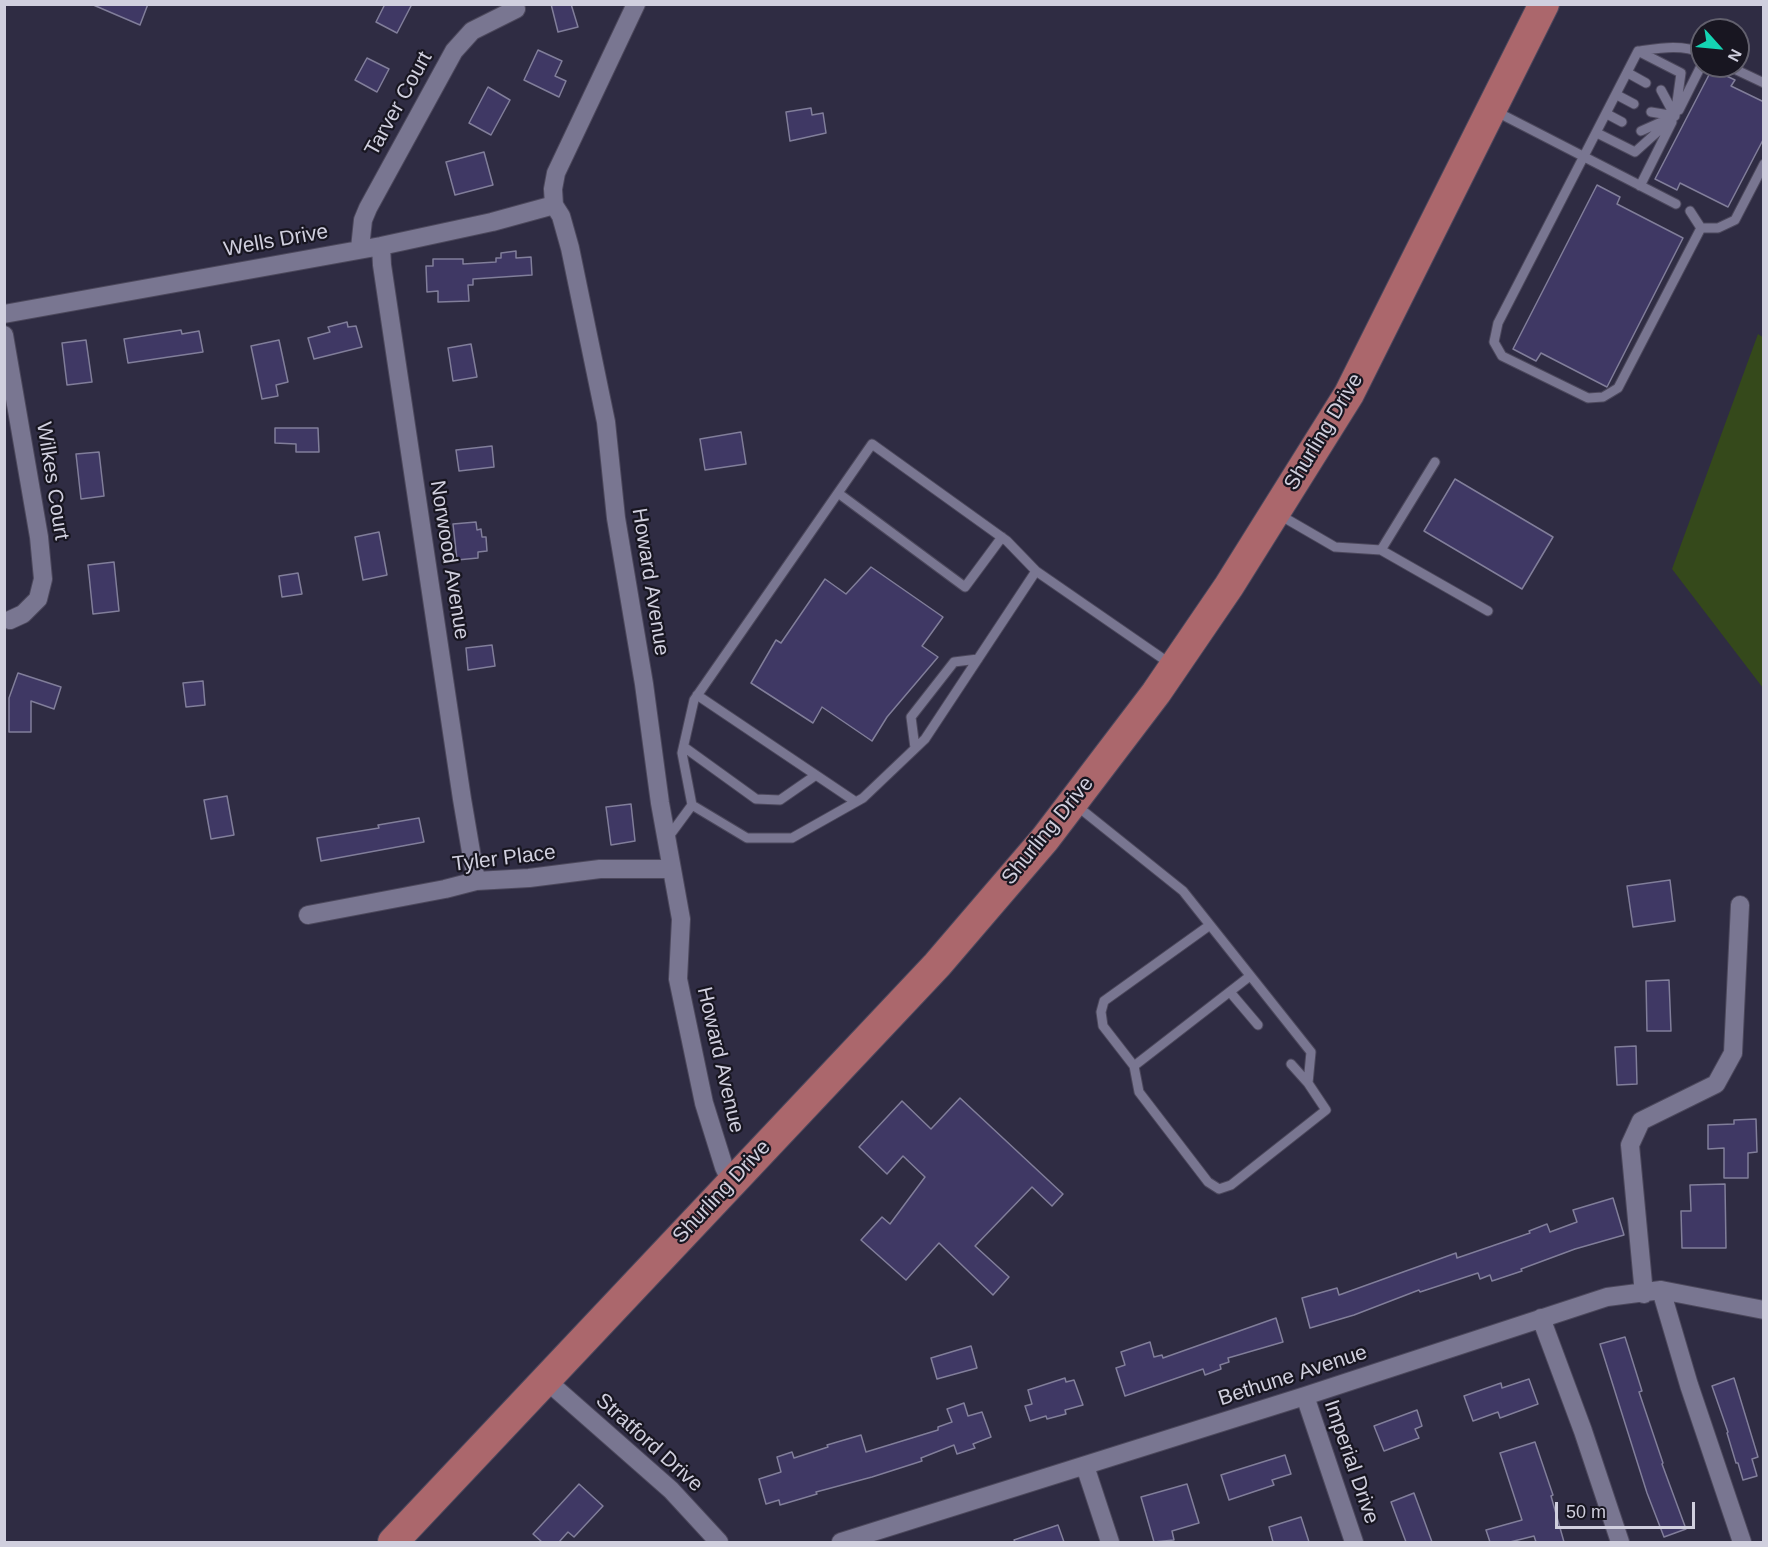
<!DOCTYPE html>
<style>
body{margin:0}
#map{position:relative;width:1768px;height:1547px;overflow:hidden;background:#2f2c43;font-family:Helvetica,sans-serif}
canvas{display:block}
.frame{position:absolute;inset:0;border:6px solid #d0cfde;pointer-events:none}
.north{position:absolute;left:1690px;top:18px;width:60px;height:60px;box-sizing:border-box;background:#181621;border:2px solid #62606d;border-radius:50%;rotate:117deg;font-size:16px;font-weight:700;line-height:24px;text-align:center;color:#d0cfde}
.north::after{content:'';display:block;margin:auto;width:21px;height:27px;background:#14d5b3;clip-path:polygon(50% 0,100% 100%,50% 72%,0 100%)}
.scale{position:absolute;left:1555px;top:1502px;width:140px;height:27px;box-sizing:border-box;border:3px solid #d0cfde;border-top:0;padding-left:8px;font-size:18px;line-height:21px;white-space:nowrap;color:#d0cfde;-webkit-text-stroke:4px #181621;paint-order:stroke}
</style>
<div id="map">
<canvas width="1768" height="1547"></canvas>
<div class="frame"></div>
<div class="north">N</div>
<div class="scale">50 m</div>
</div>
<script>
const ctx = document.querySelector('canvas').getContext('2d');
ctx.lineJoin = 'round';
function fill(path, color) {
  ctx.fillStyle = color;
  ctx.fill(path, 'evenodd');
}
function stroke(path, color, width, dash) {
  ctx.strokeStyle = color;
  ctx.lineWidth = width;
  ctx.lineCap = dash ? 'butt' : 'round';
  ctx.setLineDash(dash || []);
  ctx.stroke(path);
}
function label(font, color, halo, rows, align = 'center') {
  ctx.font = font + ' Helvetica,sans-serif';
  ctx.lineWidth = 4.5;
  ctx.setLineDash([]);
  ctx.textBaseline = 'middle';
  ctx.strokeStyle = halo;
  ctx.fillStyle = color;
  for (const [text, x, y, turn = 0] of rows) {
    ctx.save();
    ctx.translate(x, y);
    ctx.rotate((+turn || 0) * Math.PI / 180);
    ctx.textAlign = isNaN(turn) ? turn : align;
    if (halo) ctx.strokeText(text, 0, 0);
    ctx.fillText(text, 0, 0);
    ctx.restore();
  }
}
fill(new Path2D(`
 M1758,334L1764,338L1763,688L1672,569Z`), '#35491b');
const building = new Path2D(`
 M91,4H148L140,25Z
 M385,4H412L397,33L376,22Z
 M551,4H571L578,27L558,32Z
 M538,50L562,61L555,76L566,81L559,97L524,80Z
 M367,58L389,69L377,92L355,80Z
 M1712,69L1735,80L1731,86L1764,102V138L1728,207L1680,183L1677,190L1655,179Z
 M488,87L510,100L491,135L469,123Z
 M811,108L812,115L823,113L826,133L790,141L786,112Z
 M484,152L493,185L455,195L446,162Z
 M1597,185L1620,197L1617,204L1683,238L1607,387L1541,353L1536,361L1513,349Z
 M516,251V258L531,257L532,275L473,279V285H468L469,301L438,302V291L427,292L426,266H433V259H463V264L496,262V258H501V253Z
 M347,322L348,327L356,326L362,347L314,359L308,338L330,332L328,327Z
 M181,330L182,334L199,331L203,352L128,363L124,339Z
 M86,340L92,382L67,385L62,343Z
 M279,340L288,382L276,385L278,396L262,399L251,346Z
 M471,344L477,377L453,381L448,348Z
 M275,428H318L319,452H296V444L275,443Z
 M741,432L746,464L705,470L700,439Z
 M492,446L494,467L459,471L456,450Z
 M99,452L104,496L81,499L76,454Z
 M1455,479L1553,537L1522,589L1424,531Z
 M476,522L477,530L481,529L482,537H486L487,551L478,552V558L457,560L453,524Z
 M379,532L387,575L363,580L355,537Z
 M114,562L119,611L93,614L88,565Z
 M871,567L943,617L922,646L938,657L887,717L872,741L822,707L813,723L751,683L776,640L781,643L825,579L846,594Z
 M298,573L302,594L282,597L279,576Z
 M492,645L495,666L468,670L466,648Z
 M18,673L61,687L54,709L31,701V732H9V698Z
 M203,681L205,705L186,707L183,683Z
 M227,796L234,835L211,839L204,800Z
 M631,804L635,841L611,845L606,807Z
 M419,818L424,842L321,861L317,838L379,828L378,825Z
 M1670,880L1675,921L1633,927L1627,886Z
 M1669,980L1671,1031H1647L1646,981Z
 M1636,1046L1637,1084L1617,1085L1615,1047Z
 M960,1098L1063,1194L1052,1206L1032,1187L975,1246L1009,1277L993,1295L939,1243L906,1280L861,1240L882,1217L890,1224L925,1177L903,1156L887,1174L859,1147L902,1101L931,1129Z
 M1756,1119L1757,1152L1748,1153V1178H1724V1148L1708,1149V1125L1734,1124V1120Z
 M1725,1184L1726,1248H1682L1681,1211H1691L1690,1185Z
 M1613,1198L1624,1235L1575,1249L1521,1269L1522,1271L1492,1281L1490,1275L1480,1279L1478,1273L1420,1292L1419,1290L1354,1315L1310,1328L1302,1298L1337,1288L1339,1295L1456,1253L1457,1258L1530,1233L1529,1231L1547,1224L1550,1232L1577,1222L1573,1210Z
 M1276,1318L1283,1342L1228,1358L1229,1362L1220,1365L1221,1369L1205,1375L1203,1369L1125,1396L1116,1368L1125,1365L1121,1352L1150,1342L1154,1357L1162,1355L1163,1358Z
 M1625,1337L1642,1391L1639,1392L1663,1463L1662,1464L1686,1529L1664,1537L1647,1493L1600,1344Z
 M971,1346L977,1368L937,1379L931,1358Z
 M1065,1378L1066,1382L1074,1380L1083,1405L1065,1410L1066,1414L1047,1419L1046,1416L1030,1421L1025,1406L1032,1404L1028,1390Z
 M1734,1378L1758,1457L1752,1459L1757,1476L1743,1480L1738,1463H1736L1727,1433L1728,1432L1712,1386Z
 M1529,1379L1538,1404L1500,1418L1498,1412L1473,1421L1464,1396L1501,1383L1502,1388Z
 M964,1403L968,1416L982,1412L991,1437L973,1444L975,1448L957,1454L954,1445L921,1458L922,1461L872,1477L816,1492L817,1494L780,1505L779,1500L766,1504L759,1479L781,1472L777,1457L792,1452L794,1458L828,1447L827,1445L861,1435L866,1452L938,1430V1427L952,1422L947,1409Z
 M1417,1410L1422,1426L1415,1429L1419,1438L1384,1451L1374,1426Z
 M1535,1442L1553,1495L1551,1496L1564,1542H1536L1534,1536L1510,1542H1490L1486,1530L1522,1520L1500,1453Z
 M1285,1455L1291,1474L1272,1480L1274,1485L1229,1500L1221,1475Z
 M579,1484L603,1506L574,1537L568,1532L559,1542H542L533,1534Z
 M1187,1484L1199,1523L1172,1531L1174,1540L1154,1542L1141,1497Z
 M1414,1493L1432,1542H1406L1391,1502Z
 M1301,1517L1309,1542H1273L1269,1527Z
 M1058,1525L1064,1542H1015L1014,1540Z`);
fill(building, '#3f3864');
stroke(building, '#817e9a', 1.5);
const service = new Path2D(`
 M1702,53C1682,44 1660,48 1638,51L1498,323L1494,342L1502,356L1588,398L1603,397L1618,388L1701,228H1718L1735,220L1764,164
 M1728,66L1764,83
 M1628,73L1646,83
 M1661,90L1675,116
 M1617,95L1634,104
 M1679,110L1702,64
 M1495,111L1676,204
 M1651,112L1675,116
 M1607,114L1622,122
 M1641,131L1668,119
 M1597,133L1635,152L1675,116L1681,73L1638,51
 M1640,186L1672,122
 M1690,211L1701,228
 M838,493L965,587L1002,537
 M1278,514L1335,547L1381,550L1435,462
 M1381,550L1488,611
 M1036,571L925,739L863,798L792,838H747L692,805L682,753L694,700L872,444L1007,541L1036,571L1172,665
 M697,695L856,802
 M684,747L756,799L780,800L816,775
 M915,748L911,717L954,662L978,659
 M1077,806L1183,891L1311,1052L1308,1083L1326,1110L1231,1185L1219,1189L1208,1182L1139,1092L1134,1066L1250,976
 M667,839L692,805
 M1230,992L1258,1025
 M1291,1064L1308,1083
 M1134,1066L1103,1026L1101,1012L1104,1001L1210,925`);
const minor = new Path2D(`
 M636,4L556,173L553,189L554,205L561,216L570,248L606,422L616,518L644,684L660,803L681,919L678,979L704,1103L724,1167L731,1182
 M381,246L382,265L462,799L476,881
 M360,248L363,220L368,208L454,51L472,31L516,9
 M4,314L381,246L492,222L554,205
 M4,335L39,537L43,579L38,599L23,614L10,620
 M308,915L445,889L476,881L529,878L600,869H672
 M1661,1290L1689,1385L1742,1542
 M1644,1294L1630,1145L1641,1121L1716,1084L1733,1053L1740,905
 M1541,1318L1583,1431L1620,1542
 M546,1380L671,1490L719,1542
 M1305,1396L1354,1542
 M1085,1466L1110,1542
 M841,1542L1305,1396L1607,1297L1661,1290L1764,1310`);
const primary = new Path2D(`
 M393,1542L937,965L1045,839L1156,693L1229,586L1349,394L1544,4`);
stroke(service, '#4c485c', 11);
stroke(minor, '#4c485c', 20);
stroke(primary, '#4c485c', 32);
stroke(service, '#797691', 9);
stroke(minor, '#797691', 18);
stroke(primary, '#ab676c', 30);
label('21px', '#d0cfde', '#181621', [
 ["Tarver Court",399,104,-61],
 ["Wells Drive",276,241,-10],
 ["Shurling Drive",1324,432,-59],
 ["Wilkes Court",52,481,81],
 ["Norwood Avenue",449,560,81],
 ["Howard Avenue",650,582,81],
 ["Shurling Drive",1048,831,-51],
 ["Tyler Place",504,859,-7],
 ["Howard Avenue",720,1060,77],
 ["Shurling Drive",722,1192,-47],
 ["Bethune Avenue",1293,1376,-18],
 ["Stratford Drive",649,1443,42],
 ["Imperial Drive",1351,1462,71]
]);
</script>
